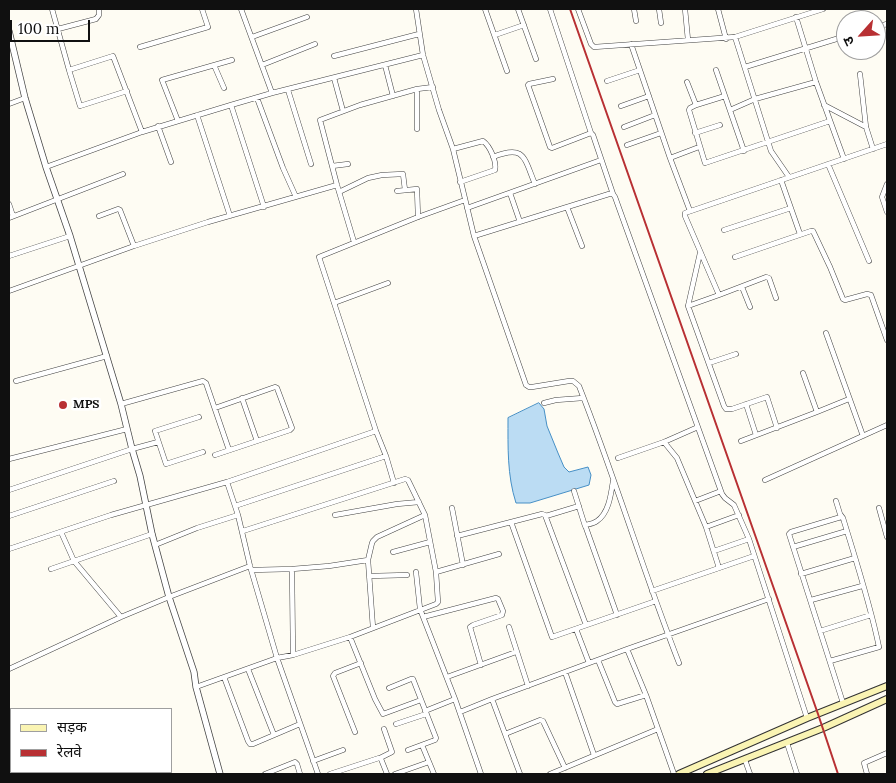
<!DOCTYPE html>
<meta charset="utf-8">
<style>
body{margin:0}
#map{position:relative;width:896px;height:783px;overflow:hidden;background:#fefcf3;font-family:Lora,"Noto Sans Devanagari",serif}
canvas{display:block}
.frame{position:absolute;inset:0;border:10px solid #101010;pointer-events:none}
.legend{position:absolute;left:10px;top:708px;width:162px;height:65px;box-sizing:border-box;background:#fff;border:1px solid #9f9f9f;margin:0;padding:6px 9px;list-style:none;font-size:15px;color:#101010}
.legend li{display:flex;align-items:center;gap:10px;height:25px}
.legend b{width:25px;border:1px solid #9f9f9f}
.north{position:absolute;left:836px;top:10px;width:50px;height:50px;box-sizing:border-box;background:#fff;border:1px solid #9f9f9f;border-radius:50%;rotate:244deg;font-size:14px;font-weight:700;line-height:20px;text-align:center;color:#101010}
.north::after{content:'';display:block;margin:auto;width:18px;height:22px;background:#b83033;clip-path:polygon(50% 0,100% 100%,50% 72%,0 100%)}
.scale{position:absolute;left:10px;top:20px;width:80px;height:22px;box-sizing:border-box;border:2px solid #101010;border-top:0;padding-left:6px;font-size:15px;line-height:18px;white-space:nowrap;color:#101010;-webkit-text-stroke:4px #fff;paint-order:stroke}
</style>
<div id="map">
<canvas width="896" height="783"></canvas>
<div class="frame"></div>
<ul class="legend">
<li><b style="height:6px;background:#faf4b3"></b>सड़क</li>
<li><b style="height:6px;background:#b83033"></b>रेलवे</li>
</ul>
<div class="north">उ</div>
<div class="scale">100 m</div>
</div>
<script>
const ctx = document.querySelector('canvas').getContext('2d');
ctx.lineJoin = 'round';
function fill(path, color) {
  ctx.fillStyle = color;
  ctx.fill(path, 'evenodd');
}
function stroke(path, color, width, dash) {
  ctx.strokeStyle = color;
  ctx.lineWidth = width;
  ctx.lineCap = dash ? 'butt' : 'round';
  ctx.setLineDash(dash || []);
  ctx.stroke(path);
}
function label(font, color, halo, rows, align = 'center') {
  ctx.font = font + ' Lora,serif';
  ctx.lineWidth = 5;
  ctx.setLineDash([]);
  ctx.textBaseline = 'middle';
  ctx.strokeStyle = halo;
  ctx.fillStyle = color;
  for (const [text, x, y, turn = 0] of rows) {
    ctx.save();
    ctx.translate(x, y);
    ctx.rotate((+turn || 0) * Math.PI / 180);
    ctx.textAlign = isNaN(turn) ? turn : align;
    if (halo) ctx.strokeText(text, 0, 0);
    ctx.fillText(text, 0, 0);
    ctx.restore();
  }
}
const water = new Path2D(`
 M539,403L544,409L547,426L558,453L564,467L569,472L588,467L591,475L589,485L530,503H516C507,475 508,447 508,418Z`);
fill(water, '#bbdcf3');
stroke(water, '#468fc5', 1);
const minor = new Path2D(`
 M52,9L69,70L80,106L127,91
 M241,9L272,93
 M416,9L423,55L439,110L453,149L474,236L609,194H613
 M485,9L507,71
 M518,9L536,59
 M550,9L591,133L593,135L613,194L615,197L722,494L725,498L734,505L749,539L807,718
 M578,9L591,44L594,47L735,37L823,9
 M634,9L636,21
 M659,9L661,23
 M685,9L688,40
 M718,9L726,39
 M796,17L816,82L844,159
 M876,27L887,24
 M58,29L96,19L99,15V9
 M495,35L524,25
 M252,37L307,17
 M735,37L771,151L789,177
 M631,44L670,158L690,211
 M140,47L208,27L202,9
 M334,56L419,34
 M214,65L224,88
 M262,65L315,44
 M385,65L393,96
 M745,67L846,36
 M69,70L113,56L142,132
 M716,70L744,151
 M860,74L866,127L873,149
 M334,78L343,111
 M553,79L529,84L528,85L550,147L552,148L591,133
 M607,81L640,70
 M687,82L696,105
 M288,90L311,164
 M725,96L696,105L690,108L689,110L705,163L830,121
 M257,98L283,168L296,197
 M9,104L25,98
 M231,105L264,207
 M824,105L866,127
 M621,106L649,96
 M730,110L755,99L816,82
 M197,115L230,216
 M178,121L162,80L232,60
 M158,126L171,162
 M624,127L655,115
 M417,129V89
 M695,133L720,125
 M627,145L661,133
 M453,149L483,141C490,146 497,162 495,170L460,182
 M493,157C525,144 524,158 535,184
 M670,158L699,147
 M828,164L869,261
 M332,166L348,164
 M46,167L142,132L231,105L272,93L423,55
 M781,180L800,234
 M887,184L882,197L887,212
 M397,191L417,189L418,217
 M339,192L368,178L382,175L403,174L405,190
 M510,193L520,222
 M9,204L13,216
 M567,207L582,246
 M467,208L601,160
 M99,216L118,209L120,210L134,246
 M9,218L123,174
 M724,230L791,208
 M474,236L526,385L529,387H532L569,381H573L579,386C615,477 643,571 679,663
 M354,242L337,185L320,120L360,105L417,89L433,87
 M700,253L688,306L724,406L726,409H732L767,397L777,428
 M9,256L70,236
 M735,257L811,231H813L830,267L843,299L845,300L867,294L871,295L887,340
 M742,287L750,307
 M9,291L134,246L208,222L337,185
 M719,295L685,216V213L887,144
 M334,303L388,283
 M688,306L719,295L766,277L769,278L776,298
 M826,333L863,436
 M709,363L736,354
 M803,373L817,412
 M16,381L107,356
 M242,398L257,441
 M544,403L556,400L583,398
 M121,404L203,381L206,383L229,450
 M746,404L756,435
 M215,408L275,387L277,388L292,428L290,430L215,455
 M199,417L155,431L166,464L203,452
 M741,441L817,412L849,399
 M664,442L677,458L706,527L719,568
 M618,458L664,442L698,427
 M9,459L127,429
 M765,480L887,425
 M613,481C611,494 609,513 597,521C593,524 589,524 585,525L617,615
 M227,482L238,515L250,566L277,658L318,774
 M394,483L386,456L376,431L319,257L418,217L465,200
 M9,490L132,449L158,442
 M574,491L585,526
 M695,501L721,491
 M235,506L386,456
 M452,508L463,565
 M879,508L887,537
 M335,515L397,504L419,502
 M9,516L114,481
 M546,516L579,506
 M841,517L791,532L789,534L843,703
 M511,522L552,637L656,601
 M706,527L739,515
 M61,532L74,561L121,617
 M457,536L542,514L545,515L586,625
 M155,545L197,528L238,515
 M793,547L847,531
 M9,549L111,515L227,482L376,431
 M714,551L749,539
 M393,552L430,542
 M51,569L152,534
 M292,569L293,655
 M252,570L292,569L329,566L368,560
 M416,572L420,609L455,699L481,774
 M436,572L499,554
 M801,574L855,558
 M370,576L407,575
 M652,591L754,556
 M811,600L862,586
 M423,617L496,598L498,599L503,611L502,615L473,625L470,627L481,665
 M509,627L528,686
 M373,628L368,560L372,543L373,541L377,537L425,515
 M576,629L589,663
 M820,631L871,615
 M350,637L375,699L383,714L421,700
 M627,649L646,695L674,774
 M598,660L615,702L617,704L646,695
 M830,661L879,647C870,603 856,561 843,518L840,514L836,501
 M9,669L121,617L169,597L250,566
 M248,669L274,735
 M565,672L594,755
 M224,677L248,741L250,744H253L300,724
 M447,677L516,652
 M196,687L277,658L293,655L350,637L436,604L438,602L436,572L425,515L408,480L405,479L243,531
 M389,688L411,679H413L436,738L435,740L408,750
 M492,699L520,774
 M425,711L455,699
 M460,712L492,699L627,649L769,599
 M396,724L426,714
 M355,732L333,676L335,673L361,663
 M505,734L540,720L543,721L565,768
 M787,743L797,774
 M422,745L434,774
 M380,758L392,752L384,729
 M745,760L750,774
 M313,761L343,750
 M265,774L295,762L297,764L300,774
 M330,774L379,758L381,759L387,774
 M395,774L429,762
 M550,774L658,729
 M867,774L864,763L887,753`);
const tertiary = new Path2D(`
 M9,31L25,98L46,167L70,236L121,404L132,449L140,476L152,534L169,597L194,672L196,687L220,774`);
const secondary = new Path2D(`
 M9,747L11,749
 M9,757L11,760
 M22,772L25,774
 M32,772L34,774
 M679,774L807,718L887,686
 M707,774L823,728L887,699`);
stroke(minor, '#434343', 5.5);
stroke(tertiary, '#434343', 7);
stroke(secondary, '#323232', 8);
stroke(minor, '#fff', 4.5);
stroke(tertiary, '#fff', 5.5);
stroke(secondary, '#faf4b3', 6);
stroke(new Path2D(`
 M570,9L818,714L838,774`), '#b83033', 2);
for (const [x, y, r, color] of [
 [63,405,5,"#b83033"]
]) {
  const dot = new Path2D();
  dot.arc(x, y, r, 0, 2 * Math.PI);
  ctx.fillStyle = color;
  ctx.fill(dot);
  stroke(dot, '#fff', 2);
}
label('bold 12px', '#101010', '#fff', [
 ["MPS",73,405]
], 'left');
</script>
